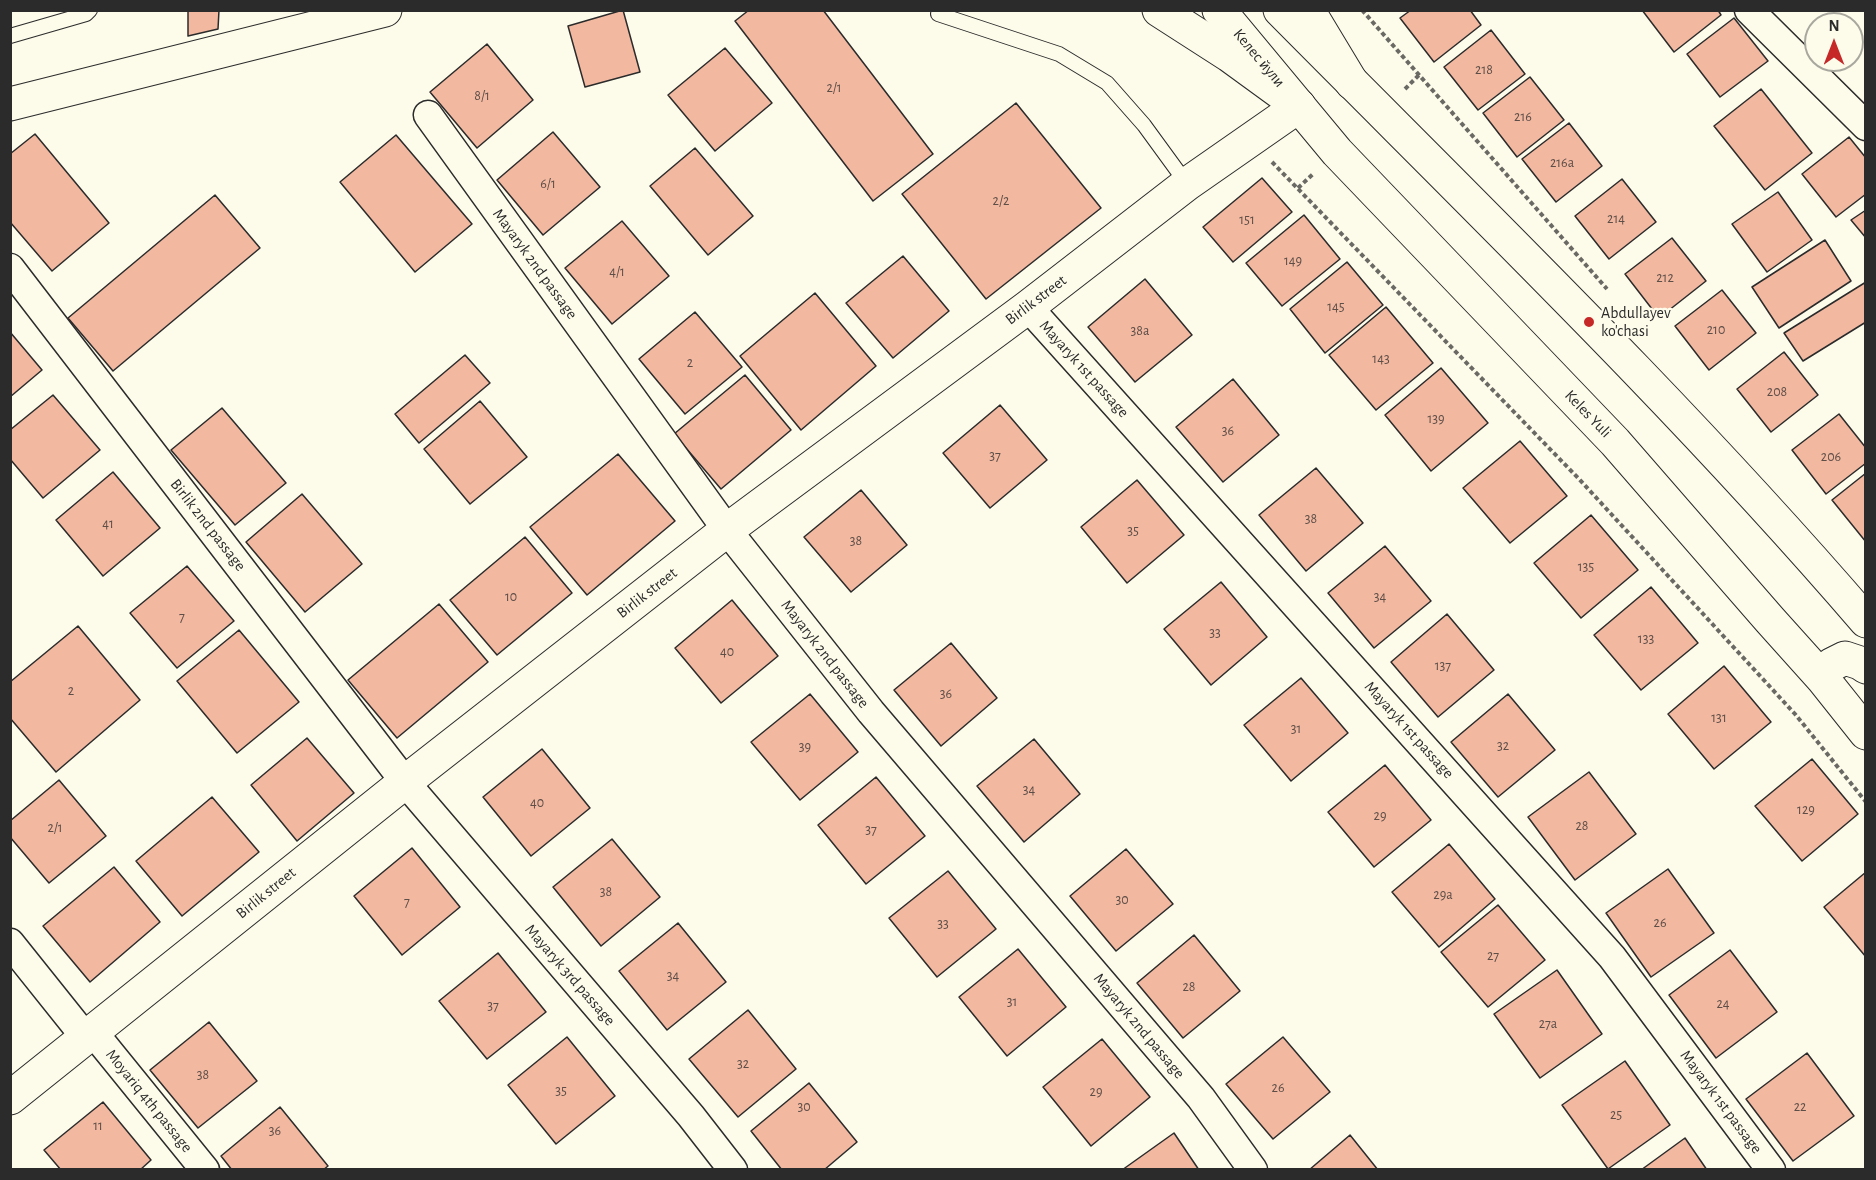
<!DOCTYPE html>
<meta charset="utf-8">
<style>
body{margin:0}
#map{position:relative;width:1876px;height:1180px;overflow:hidden;background:#fdfbea;font-family:"Alegreya Sans",sans-serif}
canvas{display:block}
.frame{position:absolute;inset:0;border:12px solid #2b2b2b;pointer-events:none}
.north{position:absolute;left:1804px;top:12px;width:60px;height:60px;box-sizing:border-box;background:#fdfbea;border:2px solid #a9a89e;border-radius:50%;rotate:0deg;font-size:16px;font-weight:700;line-height:24px;text-align:center;color:#2b2b2b}
.north::after{content:'';display:block;margin:auto;width:21px;height:27px;background:#c62828;clip-path:polygon(50% 0,100% 100%,50% 72%,0 100%)}
</style>
<div id="map">
<canvas width="1876" height="1180"></canvas>
<div class="frame"></div>
<div class="north">N</div>
</div>
<script>
const ctx = document.querySelector('canvas').getContext('2d');
ctx.lineJoin = 'round';
function fill(path, color) {
  ctx.fillStyle = color;
  ctx.fill(path, 'evenodd');
}
function stroke(path, color, width, dash) {
  ctx.strokeStyle = color;
  ctx.lineWidth = width;
  ctx.lineCap = dash ? 'butt' : 'round';
  ctx.setLineDash(dash || []);
  ctx.stroke(path);
}
function label(font, color, halo, rows, align = 'center') {
  ctx.font = font + ' "Alegreya Sans",sans-serif';
  ctx.lineWidth = 4.5;
  ctx.setLineDash([]);
  ctx.textBaseline = 'middle';
  ctx.strokeStyle = halo;
  ctx.fillStyle = color;
  for (const [text, x, y, turn = 0] of rows) {
    ctx.save();
    ctx.translate(x, y);
    ctx.rotate((+turn || 0) * Math.PI / 180);
    ctx.textAlign = isNaN(turn) ? turn : align;
    if (halo) ctx.strokeText(text, 0, 0);
    ctx.fillText(text, 0, 0);
    ctx.restore();
  }
}
const building = new Path2D(`
 M188,10H219L218,29L188,36Z
 M623,10L640,72L585,87L568,26Z
 M749,10H823L933,154L873,201L735,21Z
 M1411,10H1470L1481,25L1434,62L1400,18Z
 M1642,10H1718L1721,15L1674,52Z
 M1734,18L1768,61L1720,97L1687,54Z
 M1491,30L1525,74L1478,110L1444,67Z
 M487,44L533,100L477,148L430,92Z
 M725,48L772,103L715,151L668,95Z
 M1530,77L1564,120L1517,157L1483,113Z
 M1761,89L1812,153L1765,190L1714,126Z
 M1016,103L1101,208L986,299L902,194Z
 M1569,123L1602,166L1556,202L1522,159Z
 M553,132L600,187L543,235L497,180Z
 M35,134L109,223L52,271L10,222V154Z
 M396,135L472,224L415,272L340,182Z
 M1849,137L1866,158V194L1836,217L1802,174Z
 M695,148L753,216L708,255L650,186Z
 M1262,178L1292,212L1233,262L1203,227Z
 M1622,179L1656,222L1609,259L1575,216Z
 M1778,192L1812,240L1767,272L1732,224Z
 M215,195L260,248L113,371L68,318Z
 M1866,210V238L1851,220Z
 M1304,215L1340,259L1282,306L1246,263Z
 M622,221L669,276L612,324L565,268Z
 M1672,238L1706,281L1659,318L1625,274Z
 M1825,240L1851,281L1779,328L1752,287Z
 M903,256L949,311L893,358L846,303Z
 M1347,262L1383,305L1325,353L1290,309Z
 M1145,279L1192,335L1135,382L1088,327Z
 M1866,282V322L1803,361L1784,333Z
 M1722,290L1756,333L1709,370L1675,326Z
 M815,293L876,366L801,430L740,356Z
 M1386,307L1433,363L1376,410L1329,355Z
 M695,312L742,367L685,414L639,359Z
 M10,332L42,370L10,397Z
 M1784,352L1818,395L1771,432L1737,389Z
 M465,355L490,383L419,443L395,414Z
 M1441,368L1488,423L1431,471L1385,415Z
 M745,375L791,430L721,489L674,434Z
 M1233,379L1279,435L1223,482L1176,427Z
 M53,395L100,450L43,498L10,459V430Z
 M480,401L527,457L470,504L424,449Z
 M1000,405L1047,460L990,508L943,453Z
 M222,408L286,483L235,525L171,450Z
 M1839,414L1866,448V463L1826,494L1792,450Z
 M1520,441L1567,496L1510,543L1463,488Z
 M618,454L675,521L587,595L530,527Z
 M1316,468L1363,523L1306,571L1259,515Z
 M113,472L160,528L103,576L56,520Z
 M1866,473V542L1832,500Z
 M1137,480L1184,535L1127,583L1081,527Z
 M861,490L907,545L851,592L804,537Z
 M302,494L362,564L305,612L246,542Z
 M1591,515L1638,570L1581,618L1534,563Z
 M525,537L572,593L497,655L450,600Z
 M1385,546L1431,601L1374,648L1328,593Z
 M187,566L234,621L177,668L130,613Z
 M1221,582L1267,637L1211,685L1164,629Z
 M1651,587L1698,643L1641,690L1594,635Z
 M732,600L778,656L721,703L675,648Z
 M439,604L488,662L397,738L348,680Z
 M1447,614L1494,670L1438,717L1391,662Z
 M78,626L140,700L56,772L10,718V682Z
 M239,630L299,702L237,753L177,681Z
 M951,643L997,698L941,746L894,690Z
 M1724,666L1771,722L1714,769L1668,714Z
 M1301,678L1348,733L1291,781L1244,725Z
 M810,694L858,752L800,800L751,742Z
 M1508,694L1555,750L1498,797L1451,742Z
 M307,738L354,793L297,841L251,785Z
 M1034,739L1080,794L1024,842L977,786Z
 M542,749L590,808L531,856L483,797Z
 M1812,759L1858,814L1802,861L1755,806Z
 M1385,765L1431,820L1374,867L1328,812Z
 M1589,772L1636,834L1575,880L1528,817Z
 M876,777L925,836L866,884L818,825Z
 M59,780L106,836L49,883L10,837V821Z
 M212,797L259,852L182,916L136,861Z
 M612,839L660,897L601,946L553,887Z
 M1449,844L1495,899L1439,947L1392,892Z
 M412,848L460,907L402,955L354,896Z
 M1126,849L1173,904L1116,951L1070,896Z
 M114,867L160,922L90,982L43,926Z
 M1668,869L1714,933L1651,977L1606,913Z
 M948,871L996,929L937,977L889,918Z
 M1866,872V957L1824,907Z
 M1498,905L1545,960L1488,1007L1441,952Z
 M678,923L726,982L667,1030L619,971Z
 M1194,935L1240,991L1183,1038L1137,983Z
 M1018,949L1066,1007L1007,1056L959,997Z
 M1730,950L1777,1012L1716,1058L1669,995Z
 M498,953L546,1012L487,1059L439,1001Z
 M1557,970L1602,1034L1540,1078L1494,1014Z
 M748,1010L796,1069L738,1117L689,1059Z
 M209,1022L257,1081L198,1128L150,1070Z
 M567,1037L615,1096L556,1144L508,1085Z
 M1283,1037L1330,1092L1273,1139L1226,1084Z
 M1102,1039L1150,1097L1091,1146L1043,1087Z
 M1807,1053L1854,1116L1793,1161L1746,1099Z
 M1625,1061L1670,1125L1608,1169L1562,1105Z
 M809,1083L857,1142L824,1170H782L751,1131Z
 M103,1102L151,1160L140,1170H61L44,1150Z
 M280,1107L328,1166L323,1170H232L221,1156Z
 M1174,1133L1199,1170H1122Z
 M1350,1135L1378,1170H1309Z
 M1685,1138L1707,1170H1641Z`);
fill(building, '#f2b8a0');
stroke(building, '#2b2b2b', 1.5);
const service = new Path2D(`
 M938,14L1059,54L1107,83L1144,125L1187,184
 M10,36L86,14L90,10`);
const minor = new Path2D(`
 M1749,10L1866,126
 M428,115L727,530L871,712L1201,1098L1253,1170
 M10,268L405,782L691,1116L733,1170
 M1028,307L1612,957L1771,1170
 M10,943L86,1038
 M93,1032L205,1170`);
const tertiary = new Path2D(`
 M10,1098L405,782L727,530L1028,307L1187,184L1299,106`);
const primary = new Path2D(`
 M1219,10L1337,152L1615,442L1770,620L1823,679L1866,733
 M1280,10C1479,211 1682,407 1866,621
 M1823,679L1831,665L1845,658L1860,663L1866,667`);
const trunk = new Path2D(`
 M1159,10L1229,55L1299,106
 M1308,10L1352,83
 M10,104L385,10`);
stroke(service, '#2b2b2b', 16);
stroke(minor, '#2b2b2b', 31);
stroke(tertiary, '#2b2b2b', 35);
stroke(primary, '#2b2b2b', 35);
stroke(trunk, '#2b2b2b', 35);
stroke(new Path2D(`
 M1362,10L1607,289
 M1405,89L1419,75
 M1272,162L1579,479L1795,714L1866,802
 M1298,188L1313,174`), '#6a6964', 4, [4.5, 3]);
stroke(service, '#fdfbea', 14);
stroke(minor, '#fdfbea', 28);
stroke(tertiary, '#fdfbea', 33);
stroke(primary, '#fdfbea', 33);
stroke(trunk, '#fdfbea', 33);
for (const [x, y, r, color] of [
 [1589,322,6,"#c62828"]
]) {
  const dot = new Path2D();
  dot.arc(x, y, r, 0, 2 * Math.PI);
  ctx.fillStyle = color;
  ctx.fill(dot);
  stroke(dot, '#fdfbea', 2);
}
label('14px', '#5d4e48', null, [
 ["218",1484,70],
 ["2/1",834,88],
 ["8/1",482,96],
 ["216",1523,117],
 ["216a",1562,163],
 ["6/1",548,184],
 ["2/2",1001,201],
 ["214",1616,219],
 ["151",1247,220],
 ["149",1293,261],
 ["4/1",617,272],
 ["212",1665,278],
 ["145",1336,307],
 ["210",1716,330],
 ["38a",1140,331],
 ["143",1381,359],
 ["2",690,363],
 ["208",1777,392],
 ["139",1436,419],
 ["36",1228,431],
 ["37",995,456],
 ["206",1831,457],
 ["38",1311,519],
 ["41",108,524],
 ["35",1133,531],
 ["38",856,541],
 ["135",1586,567],
 ["10",511,597],
 ["34",1380,597],
 ["7",182,617],
 ["33",1215,633],
 ["133",1646,639],
 ["40",727,652],
 ["137",1443,666],
 ["2",71,691],
 ["36",946,694],
 ["131",1719,718],
 ["31",1296,729],
 ["32",1503,746],
 ["39",805,747],
 ["34",1029,790],
 ["40",537,803],
 ["129",1806,810],
 ["29",1380,816],
 ["28",1582,826],
 ["2/1",55,828],
 ["37",871,830],
 ["38",606,892],
 ["29a",1443,895],
 ["30",1122,900],
 ["7",407,902],
 ["26",1660,923],
 ["33",943,924],
 ["27",1493,956],
 ["34",673,976],
 ["28",1189,987],
 ["31",1012,1002],
 ["24",1723,1004],
 ["37",493,1006],
 ["27a",1548,1024],
 ["32",743,1064],
 ["38",203,1075],
 ["26",1278,1088],
 ["35",561,1091],
 ["29",1096,1092],
 ["30",804,1107],
 ["22",1800,1107],
 ["25",1616,1115],
 ["11",98,1126],
 ["36",275,1131]
]);
label('16px', '#2b2b2b', '#fdfbea', [
 ["Келес йули",1259,58,50],
 ["Mayaryk 2nd passage",535,264,54],
 ["Birlik street",1036,300,-37],
 ["Mayaryk 1st passage",1084,369,48],
 ["Keles Yuli",1588,414,46],
 ["Birlik 2nd passage",208,525,52],
 ["Birlik street",647,593,-38],
 ["Mayaryk 2nd passage",825,654,52],
 ["Mayaryk 1st passage",1409,730,48],
 ["Birlik street",266,893,-39],
 ["Mayaryk 3rd passage",570,975,49],
 ["Mayaryk 2nd passage",1139,1026,50],
 ["Moyariq 4th passage",149,1101,51],
 ["Mayaryk 1st passage",1721,1102,53]
]);
label('16px', '#2b2b2b', '#fdfbea', [
 ["Abdullayev",1601,313],
 ["ko'chasi",1601,331]
], 'left');
</script>
